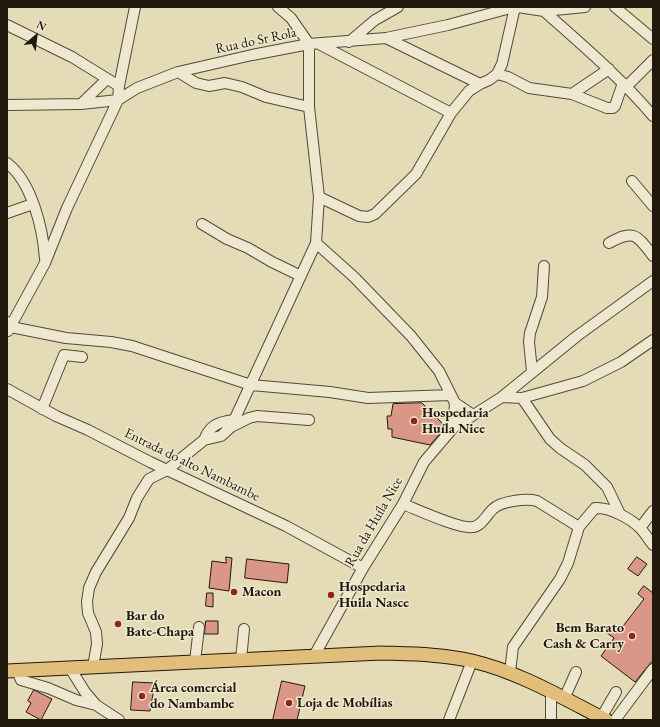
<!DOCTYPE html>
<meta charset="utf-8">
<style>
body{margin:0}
#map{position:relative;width:660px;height:727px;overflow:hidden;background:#e5dbb6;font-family:"EB Garamond",serif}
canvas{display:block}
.frame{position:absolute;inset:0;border:8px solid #22190e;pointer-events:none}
.north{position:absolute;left:16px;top:16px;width:40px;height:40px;-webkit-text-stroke:3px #eee8d0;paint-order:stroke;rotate:28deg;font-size:11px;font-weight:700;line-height:16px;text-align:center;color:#22190e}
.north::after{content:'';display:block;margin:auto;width:14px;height:18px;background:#22190e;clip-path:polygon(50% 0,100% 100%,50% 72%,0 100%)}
</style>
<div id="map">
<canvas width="660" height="727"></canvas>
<div class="frame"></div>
<div class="north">N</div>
</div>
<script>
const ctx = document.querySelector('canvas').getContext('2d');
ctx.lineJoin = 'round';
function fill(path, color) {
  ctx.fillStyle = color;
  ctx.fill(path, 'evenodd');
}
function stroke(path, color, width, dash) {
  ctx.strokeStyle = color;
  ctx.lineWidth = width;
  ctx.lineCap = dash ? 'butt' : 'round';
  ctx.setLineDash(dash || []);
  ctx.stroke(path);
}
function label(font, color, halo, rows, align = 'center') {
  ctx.font = font + ' "EB Garamond",serif';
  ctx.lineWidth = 3;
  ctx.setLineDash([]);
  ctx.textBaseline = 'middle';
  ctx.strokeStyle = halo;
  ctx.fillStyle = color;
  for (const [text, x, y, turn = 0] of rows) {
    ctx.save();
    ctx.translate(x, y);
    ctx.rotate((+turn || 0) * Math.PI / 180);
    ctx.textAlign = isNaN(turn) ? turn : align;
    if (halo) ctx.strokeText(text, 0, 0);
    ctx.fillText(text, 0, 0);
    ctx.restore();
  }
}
const building = new Path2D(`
 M422,403L446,427L430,445L392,437V429H388L387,416H391L393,404Z
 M226,557L232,558L229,591L209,588L212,561L226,563Z
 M637,557L647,564L638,576L628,569Z
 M247,559L289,564L287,583L245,578Z
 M644,586L653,593V660L635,682L601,656L614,638L607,633L613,625L620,630L644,599L638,594Z
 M207,593H213V607L206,606Z
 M206,621H218V634H205Z
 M282,681L305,686L297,720H273Z
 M133,682L155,683L150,711L131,710Z
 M34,690L52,699L41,720L26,712L31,703L28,701Z`);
fill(building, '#da9788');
stroke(building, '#22190e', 1);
const minor = new Path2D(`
 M518,7L544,11L585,7
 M615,7L653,39
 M544,11C582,45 620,77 653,116
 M7,25L72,57L119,86
 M386,38L480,84
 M349,42L375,20L398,7
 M319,44L451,113
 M178,72L196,83L209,86L225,83L242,87L266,97L309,107
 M497,74L508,77L529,88L572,94L607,108H613L615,106L623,83
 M627,86L653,60
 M572,94L609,69
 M81,104L107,79
 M7,105L81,104L118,100L137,88L178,72L252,55L309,44L386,38L448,25L514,7
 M7,163C32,182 43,229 45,259
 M632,181L653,206
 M319,197L359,216L368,217L375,214L416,174L451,113L469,91L480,84L489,80L497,74L502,64L515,7
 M7,213L33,204
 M202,224L227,239L248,248L272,262L301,276
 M316,243L354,277L411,336L439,371L455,403L453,428
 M609,243C634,229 637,235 653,256
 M7,322L11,327L66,338L111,342L132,346L251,385L330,392L368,398L451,395
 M8,331L45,263L67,208L118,100L119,86L135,7
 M532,371L529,342L530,333L542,297L544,266
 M7,389L56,416L88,430L150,462L286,526L363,568
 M502,397L522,398L583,381L621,362L653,340
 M522,398L550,439L560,448L585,465L607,487L620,514
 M455,403L473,415
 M42,409L64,355L82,357
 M231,427L249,418L257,416L309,420
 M204,440C210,425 218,422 234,420
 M403,504C416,509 461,530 473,527C482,526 487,514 493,509C501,501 527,498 537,501L579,527
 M640,528L653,511
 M314,656L363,568L403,504L424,462L453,428L502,397L577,336L653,281
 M241,660L244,629
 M195,662L199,627
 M93,667L97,644L96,632L88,613L87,602L89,588L96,572L129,518L137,498L149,479L167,470L204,440L221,436L231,427L316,243L319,197L309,107V44L291,18L278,7
 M17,671L21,680L48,688L76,700L96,705L85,692L70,668
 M510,672L513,647L560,579L568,563L579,527L595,508C609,507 630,518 640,528C645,533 649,540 653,545
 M551,692V720
 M564,699L576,672
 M96,705L119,720
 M601,718L616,692
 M449,720L472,661
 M615,720L653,669`);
const major = new Path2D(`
 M7,671L381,653C411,654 442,654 472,661C519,672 563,698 606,720`);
stroke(minor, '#534a38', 12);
stroke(major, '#22190e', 15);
stroke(minor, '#eee8d0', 10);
stroke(major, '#e2be7b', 13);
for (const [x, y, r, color] of [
 [414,421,4,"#8f2418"],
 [234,592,4,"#8f2418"],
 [331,595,4,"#8f2418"],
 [118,624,4,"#8f2418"],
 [632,636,4,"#8f2418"],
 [142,696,4,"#8f2418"],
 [289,703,4,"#8f2418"]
]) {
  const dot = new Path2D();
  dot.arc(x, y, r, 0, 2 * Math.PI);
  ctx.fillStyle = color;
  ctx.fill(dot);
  stroke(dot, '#eee8d0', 1.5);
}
label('14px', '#22190e', '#eee8d0', [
 ["Rua do Sr Rola",256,41,-12],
 ["Entrada do alto Nambambe",192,465,26],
 ["Rua da Huíla Nice",374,522,-60]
]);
label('bold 14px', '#22190e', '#eee8d0', [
 ["Hospedaria",422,413],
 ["Huíla Nice",422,429],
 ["Hospedaria",339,587],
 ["Huila Nasce",339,603],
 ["Macon",242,592],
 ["Bar do",126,616],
 ["Bate-Chapa",126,632],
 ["Bem Barato",624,628,"right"],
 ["Cash & Carry",624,644,"right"],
 ["Área comercial",150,688],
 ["do Nambambe",150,704],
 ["Loja de Mobílias",297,703]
], 'left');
</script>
